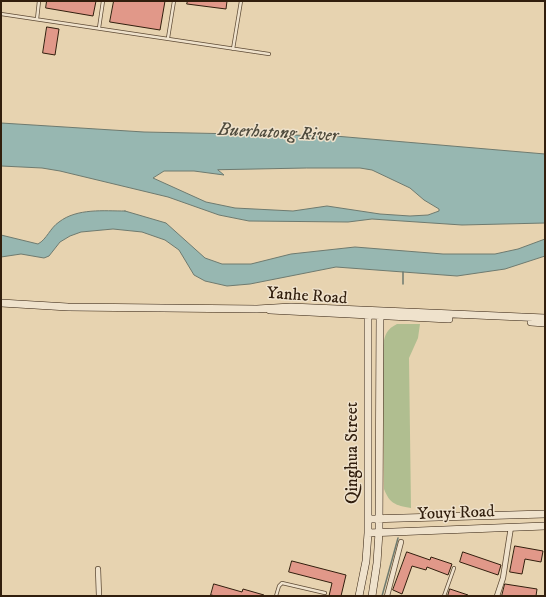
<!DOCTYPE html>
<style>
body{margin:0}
#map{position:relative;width:546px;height:597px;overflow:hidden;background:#e7d3b0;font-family:"IM FELL DW Pica",serif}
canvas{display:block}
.frame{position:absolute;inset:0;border:2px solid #311e0d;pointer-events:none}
</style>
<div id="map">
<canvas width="546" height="597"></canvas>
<div class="frame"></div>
</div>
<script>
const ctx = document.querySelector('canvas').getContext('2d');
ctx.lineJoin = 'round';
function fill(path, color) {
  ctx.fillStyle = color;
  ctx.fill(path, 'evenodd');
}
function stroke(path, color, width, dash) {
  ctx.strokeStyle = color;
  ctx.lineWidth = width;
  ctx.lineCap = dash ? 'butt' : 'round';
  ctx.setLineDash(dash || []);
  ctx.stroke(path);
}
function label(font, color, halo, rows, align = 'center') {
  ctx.font = font + ' "IM FELL DW Pica",serif';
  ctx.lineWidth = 3;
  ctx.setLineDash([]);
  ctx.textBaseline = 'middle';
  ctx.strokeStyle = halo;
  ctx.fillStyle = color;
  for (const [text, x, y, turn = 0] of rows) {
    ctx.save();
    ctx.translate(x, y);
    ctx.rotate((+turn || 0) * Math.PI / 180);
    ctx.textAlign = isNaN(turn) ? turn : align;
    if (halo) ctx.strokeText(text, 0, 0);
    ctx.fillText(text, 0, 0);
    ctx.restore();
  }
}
fill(new Path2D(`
 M397,324H420L418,338L409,358L411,508C395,505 390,504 384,489L383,345C385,334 387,329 397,324Z`), '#b0be90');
const water = new Path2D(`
 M1,123L144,132L335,136L545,154V223L462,225L372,219L348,222L249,221L219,215L168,197L60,171L42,168L1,166ZM307,168H360L372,170L410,188L424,200L439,209V211L428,215L410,216L380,214L327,206L293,211L235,208L206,202L153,178L164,171H194L224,175L218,170Z
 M125,211L166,223L205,258L222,264H251L291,254L355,247L443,254H495L518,249L545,239V256L505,269L457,276L336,267L250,284L227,286L205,281L194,275L179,250L165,240L142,232L113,229L81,232L70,236L60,242L49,256L44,258L21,254L1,257V235L38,244C47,239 50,228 59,222C77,208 104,211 125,211Z`);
fill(water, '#97b7b1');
stroke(water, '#6e7a6f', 1);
stroke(new Path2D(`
 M403,284V272
 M382,596L398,538`), '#6e7a6f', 1.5);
const building = new Path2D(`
 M47,1H96L93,16L46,8Z
 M114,1H165L160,30L110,22Z
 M188,1H227L226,9L187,4Z
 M47,27L59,29L55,55L43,53Z
 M515,546L543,551L541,562L525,559L522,574L510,572Z
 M407,552L430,560L431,557L452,564L448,575L427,567L426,570L412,566L402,594L393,590Z
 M463,552L501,565L498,575L460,562Z
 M292,561L346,575L341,596H329L332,583L289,572Z
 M214,584L242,592L243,589L264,595V596H216L211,595Z
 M505,584L537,589L536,596H502Z
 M450,589L468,595V596H448Z`);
fill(building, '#e19889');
stroke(building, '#311e0d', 1);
const lane = new Path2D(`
 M1,14L269,54
 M37,19L39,1
 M99,28L103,1
 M168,38L174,1
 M233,49L241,1
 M276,596L279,586L282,583L325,593
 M444,596L454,568`);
const street = new Path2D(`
 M98,569L99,596
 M387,596L401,542
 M497,596L503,578L511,527`);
const secondary = new Path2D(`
 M1,303L68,307L257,309L291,307L545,318
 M270,310L449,319
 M531,322L545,323
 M368,519L545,514
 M368,533L545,526
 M359,596L366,561L368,533V312
 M372,596L377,563L379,532L380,313`);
stroke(lane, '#5e4b36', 4);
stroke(street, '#5e4b36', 6);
stroke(secondary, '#311e0d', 8);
stroke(lane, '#efe2cc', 2.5);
stroke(street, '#efe2cc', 4.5);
stroke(secondary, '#efe2cc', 7);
label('17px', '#311e0d', '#efe2cc', [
 ["Yanhe Road",307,297,4],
 ["Qinghua Street",353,453,-90],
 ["Youyi Road",456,514,-2]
]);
label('italic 18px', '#504c3e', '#efe2cc', [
 ["Buerhatong River",278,134,3]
]);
</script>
